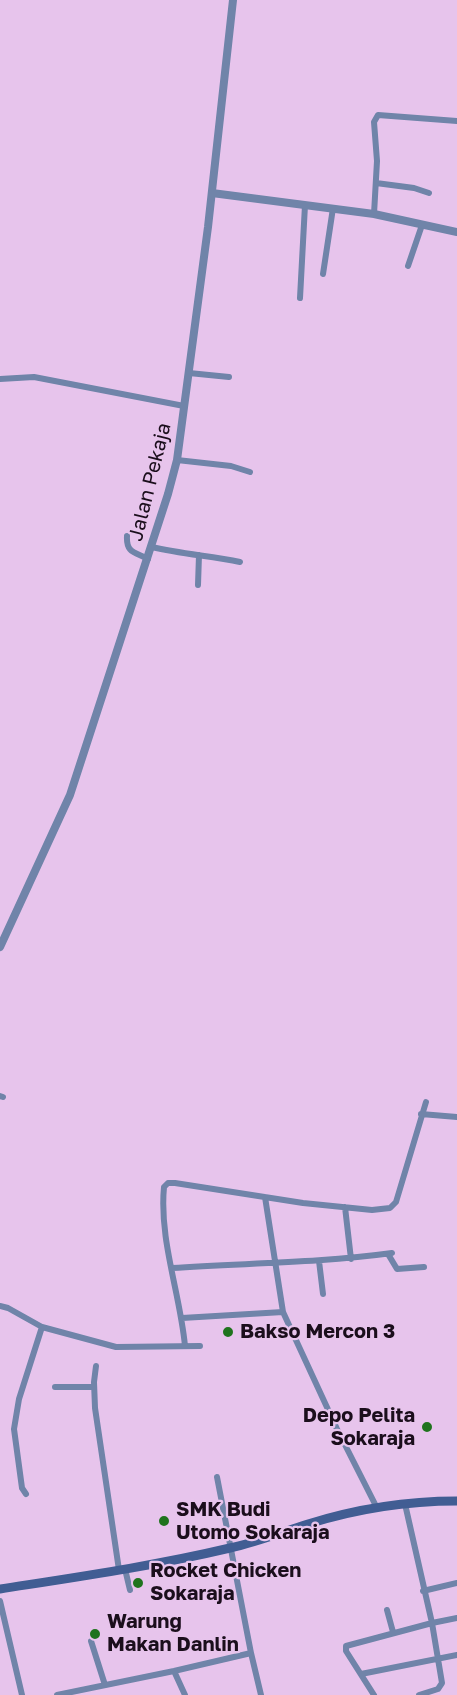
<!DOCTYPE html>
<style>
body{margin:0}
canvas{display:block;background:#e7c4ec}
</style>
<canvas width="457" height="1695"></canvas>
<script>
const ctx = document.querySelector('canvas').getContext('2d');
ctx.lineJoin = 'round';
function stroke(path, color, width, dash) {
  ctx.strokeStyle = color;
  ctx.lineWidth = width;
  ctx.lineCap = dash ? 'butt' : 'round';
  ctx.setLineDash(dash || []);
  ctx.stroke(path);
}
function label(font, color, halo, rows, align = 'center') {
  ctx.font = font + ' "Golos Text",sans-serif';
  ctx.lineWidth = 4.5;
  ctx.setLineDash([]);
  ctx.textBaseline = 'middle';
  ctx.strokeStyle = halo;
  ctx.fillStyle = color;
  for (const [text, x, y, turn = 0] of rows) {
    ctx.save();
    ctx.translate(x, y);
    ctx.rotate((+turn || 0) * Math.PI / 180);
    ctx.textAlign = isNaN(turn) ? turn : align;
    if (halo) ctx.strokeText(text, 0, 0);
    ctx.fillText(text, 0, 0);
    ctx.restore();
  }
}
stroke(new Path2D(`
 M376,183L414,188L429,193
 M374,214L377,161L374,122L378,115L457,121
 M408,266L422,225
 M323,274L333,208
 M300,298L305,205
 M189,373L229,377
 M0,379L34,377L184,406
 M177,460L231,466L250,472
 M127,536C126,553 135,552 148,559
 M152,547C181,554 211,556 240,562
 M198,585L199,555
 M0,1096L3,1097
 M421,1114L457,1117
 M265,1197L283,1312L337,1429L377,1508
 M345,1207L351,1259
 M388,1254L397,1269L424,1267
 M319,1261L323,1294
 M172,1268C246,1263 319,1263 392,1253
 M0,1306L8,1308L42,1327L116,1347L200,1346
 M182,1318L283,1312
 M185,1346C180,1293 159,1240 164,1187L168,1183H175L303,1203L372,1210L390,1208L396,1202L426,1102
 M96,1366L94,1382L95,1408L119,1570
 M55,1387H94
 M217,1477L251,1653L261,1695
 M26,1494L22,1488L14,1429L19,1399L42,1327
 M125,1569L130,1590
 M423,1591L457,1583
 M0,1601L22,1695
 M387,1610L393,1632
 M91,1641L105,1685
 M174,1671L185,1695
 M361,1674L457,1655
 M57,1695L174,1671L251,1653
 M374,1695L346,1651V1646L432,1623L405,1504
 M419,1695L438,1689L442,1683L432,1623L457,1618`), '#7084a9', 6);
stroke(new Path2D(`
 M212,193L374,214L457,232
 M0,947L70,795L168,494L177,460L208,227L233,0`), '#7084a9', 8);
stroke(new Path2D(`
 M0,1589C77,1577 154,1566 230,1548C257,1542 282,1532 308,1524C356,1509 407,1501 457,1501`), '#415d93', 9);
for (const [x, y, r, color] of [
 [228,1332,6,"#1f731d"],
 [427,1427,6,"#1f731d"],
 [164,1521,6,"#1f731d"],
 [138,1583,6,"#1f731d"],
 [95,1634,6,"#1f731d"]
]) {
  const dot = new Path2D();
  dot.arc(x, y, r, 0, 2 * Math.PI);
  ctx.fillStyle = color;
  ctx.fill(dot);
  stroke(dot, '#e7c4ec', 2);
}
label('20px', '#1b0e1c', '#e7c4ec', [
 ["Jalan Pekaja",150,482,-76]
]);
label('bold 20px', '#1b0e1c', '#e7c4ec', [
 ["Bakso Mercon 3",240,1332],
 ["Depo Pelita",415,1416,"right"],
 ["Sokaraja",415,1439,"right"],
 ["SMK Budi",176,1510],
 ["Utomo Sokaraja",176,1533],
 ["Rocket Chicken",150,1571],
 ["Sokaraja",150,1594],
 ["Warung",107,1622],
 ["Makan Danlin",107,1645]
], 'left');
</script>
